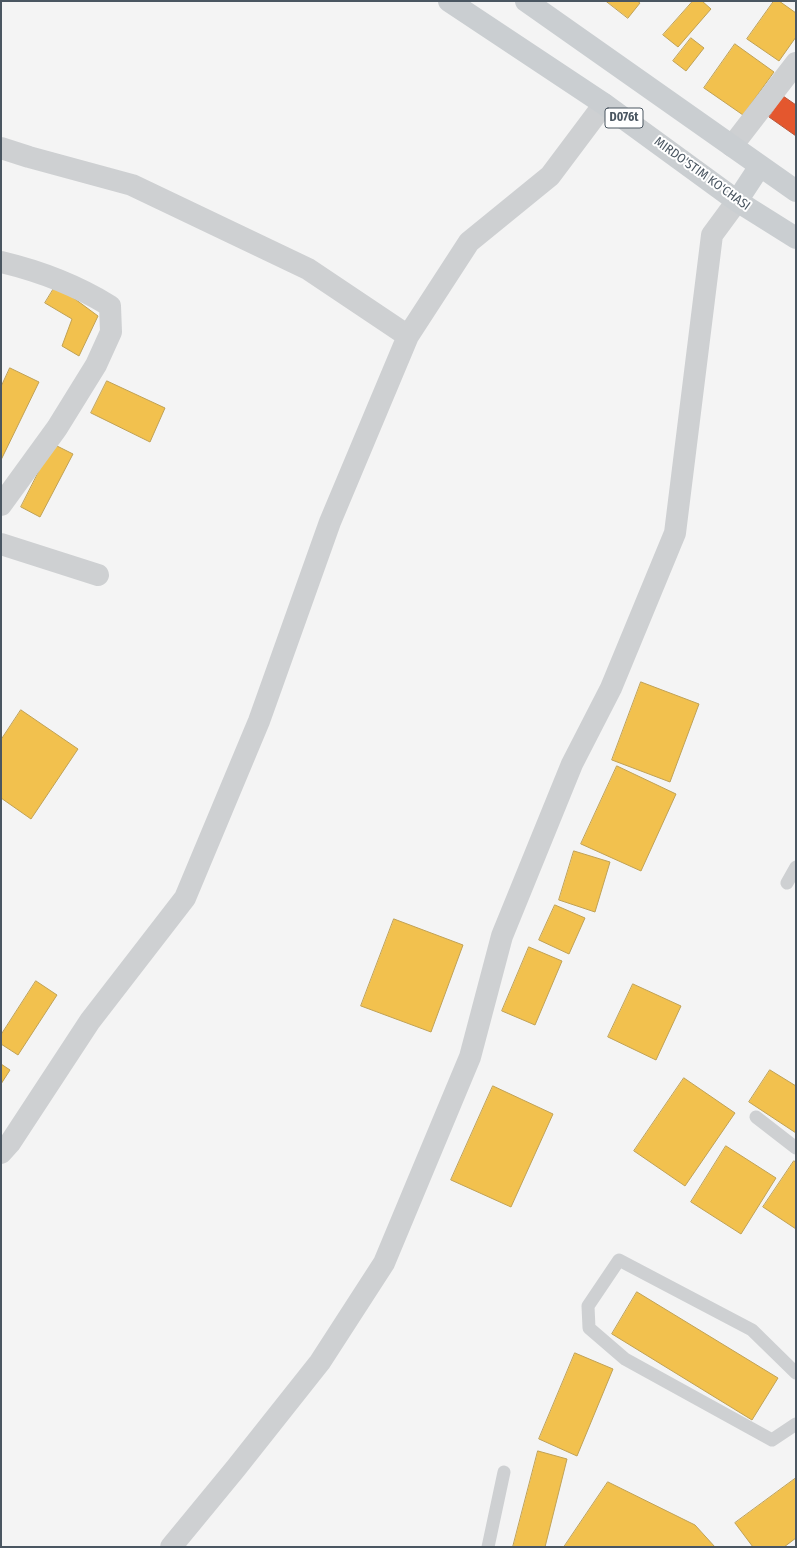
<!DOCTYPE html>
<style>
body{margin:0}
#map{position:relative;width:797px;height:1548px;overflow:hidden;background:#f4f4f4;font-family:"Fira Sans Condensed",sans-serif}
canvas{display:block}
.frame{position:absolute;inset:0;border:2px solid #4a5661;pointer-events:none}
</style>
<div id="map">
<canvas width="797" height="1548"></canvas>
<div class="frame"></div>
</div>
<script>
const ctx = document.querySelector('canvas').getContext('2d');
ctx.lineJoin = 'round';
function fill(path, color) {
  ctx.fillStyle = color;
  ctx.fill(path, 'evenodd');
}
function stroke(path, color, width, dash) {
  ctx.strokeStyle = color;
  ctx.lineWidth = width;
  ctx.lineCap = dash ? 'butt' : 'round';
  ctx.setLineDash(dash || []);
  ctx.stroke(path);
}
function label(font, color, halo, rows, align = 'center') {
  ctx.font = font + ' "Fira Sans Condensed",sans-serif';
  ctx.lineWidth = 4;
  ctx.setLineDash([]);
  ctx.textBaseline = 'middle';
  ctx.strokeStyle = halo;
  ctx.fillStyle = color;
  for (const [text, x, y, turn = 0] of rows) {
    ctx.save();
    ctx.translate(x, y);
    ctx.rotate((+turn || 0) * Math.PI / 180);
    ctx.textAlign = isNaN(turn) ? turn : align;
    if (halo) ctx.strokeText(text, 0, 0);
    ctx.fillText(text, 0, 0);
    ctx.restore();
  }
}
const homes = new Path2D(`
 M606,1H637L640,3L628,18Z
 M693,1H702L711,9L678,47L663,35Z
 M774,1H779L796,13V37L779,61L747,39Z
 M691,38L704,48L686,71L673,61Z
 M735,44L774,72L743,115L704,88Z
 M56,285L98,316L79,356L62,346L72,319L45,303Z
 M10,368L39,382L1,460V387Z
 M107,381L165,408L150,442L91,413Z
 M53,444L73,454L40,517L21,507Z
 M641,682L699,704L670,782L612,760Z
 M21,710L78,749L31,819L1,798V740Z
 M617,766L676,794L641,871L581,844Z
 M574,851L610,862L595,912L559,900Z
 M555,905L585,918L569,954L539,940Z
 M394,919L463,945L431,1032L361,1006Z
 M529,947L562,961L535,1025L502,1011Z
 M36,981L57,995L18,1055L1,1044V1035Z
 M633,984L681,1006L656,1060L608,1037Z
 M1,1064L10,1070L1,1084Z
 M770,1070L796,1086V1133L749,1102Z
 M684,1078L735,1113L685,1186L634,1151Z
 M493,1086L553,1114L511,1207L451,1180Z
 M726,1146L776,1178L741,1234L691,1202Z
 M794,1161L796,1162V1229L763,1207Z
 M637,1292L778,1378L752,1420L612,1334Z
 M575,1353L613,1369L577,1456L539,1439Z
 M538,1451L567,1459L545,1547H513Z
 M796,1478V1538L784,1547H753L735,1523Z
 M608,1482L695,1525L715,1547H564Z`);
fill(homes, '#f2c14e');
stroke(homes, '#c0a154', 1);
const shops = new Path2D(`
 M783,96L796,105V136L769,117Z`);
fill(shops, '#e4572e');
stroke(shops, '#b6573d', 1);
stroke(new Path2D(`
 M787,883L796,867
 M756,1117L796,1148
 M796,1373L752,1330L619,1260L588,1306L589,1328L625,1359L772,1440L796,1424
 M488,1547L504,1472`), '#ced0d2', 13);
stroke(new Path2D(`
 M732,146L796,63
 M1,148L29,157L132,185L308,269L408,336
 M1,262C39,271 76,285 110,306L111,332L96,365L57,428L1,505
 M1,544L98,575
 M1,1153L10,1143L90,1021L185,898L259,721L330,522L408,336L469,242L550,176L604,104
 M171,1547L236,1468L320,1362L384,1263L470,1057L502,936L572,764L611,688L675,533L712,235L737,201`), '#ced0d2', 22);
stroke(new Path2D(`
 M449,1L604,104L737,201L796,238
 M526,1L796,191
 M737,201L760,166`), '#caced1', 22);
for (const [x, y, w] of [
 [624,118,38]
]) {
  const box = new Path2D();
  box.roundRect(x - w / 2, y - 10, w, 20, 3);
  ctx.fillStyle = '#fff';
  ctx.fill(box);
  stroke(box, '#4a5661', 1);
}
label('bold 12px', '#4a5661', null, [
 ["D076t",624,118]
]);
label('13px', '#4a5661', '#fff', [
 ["MIRDO'STIM KO'CHASI",702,174,36]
]);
</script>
